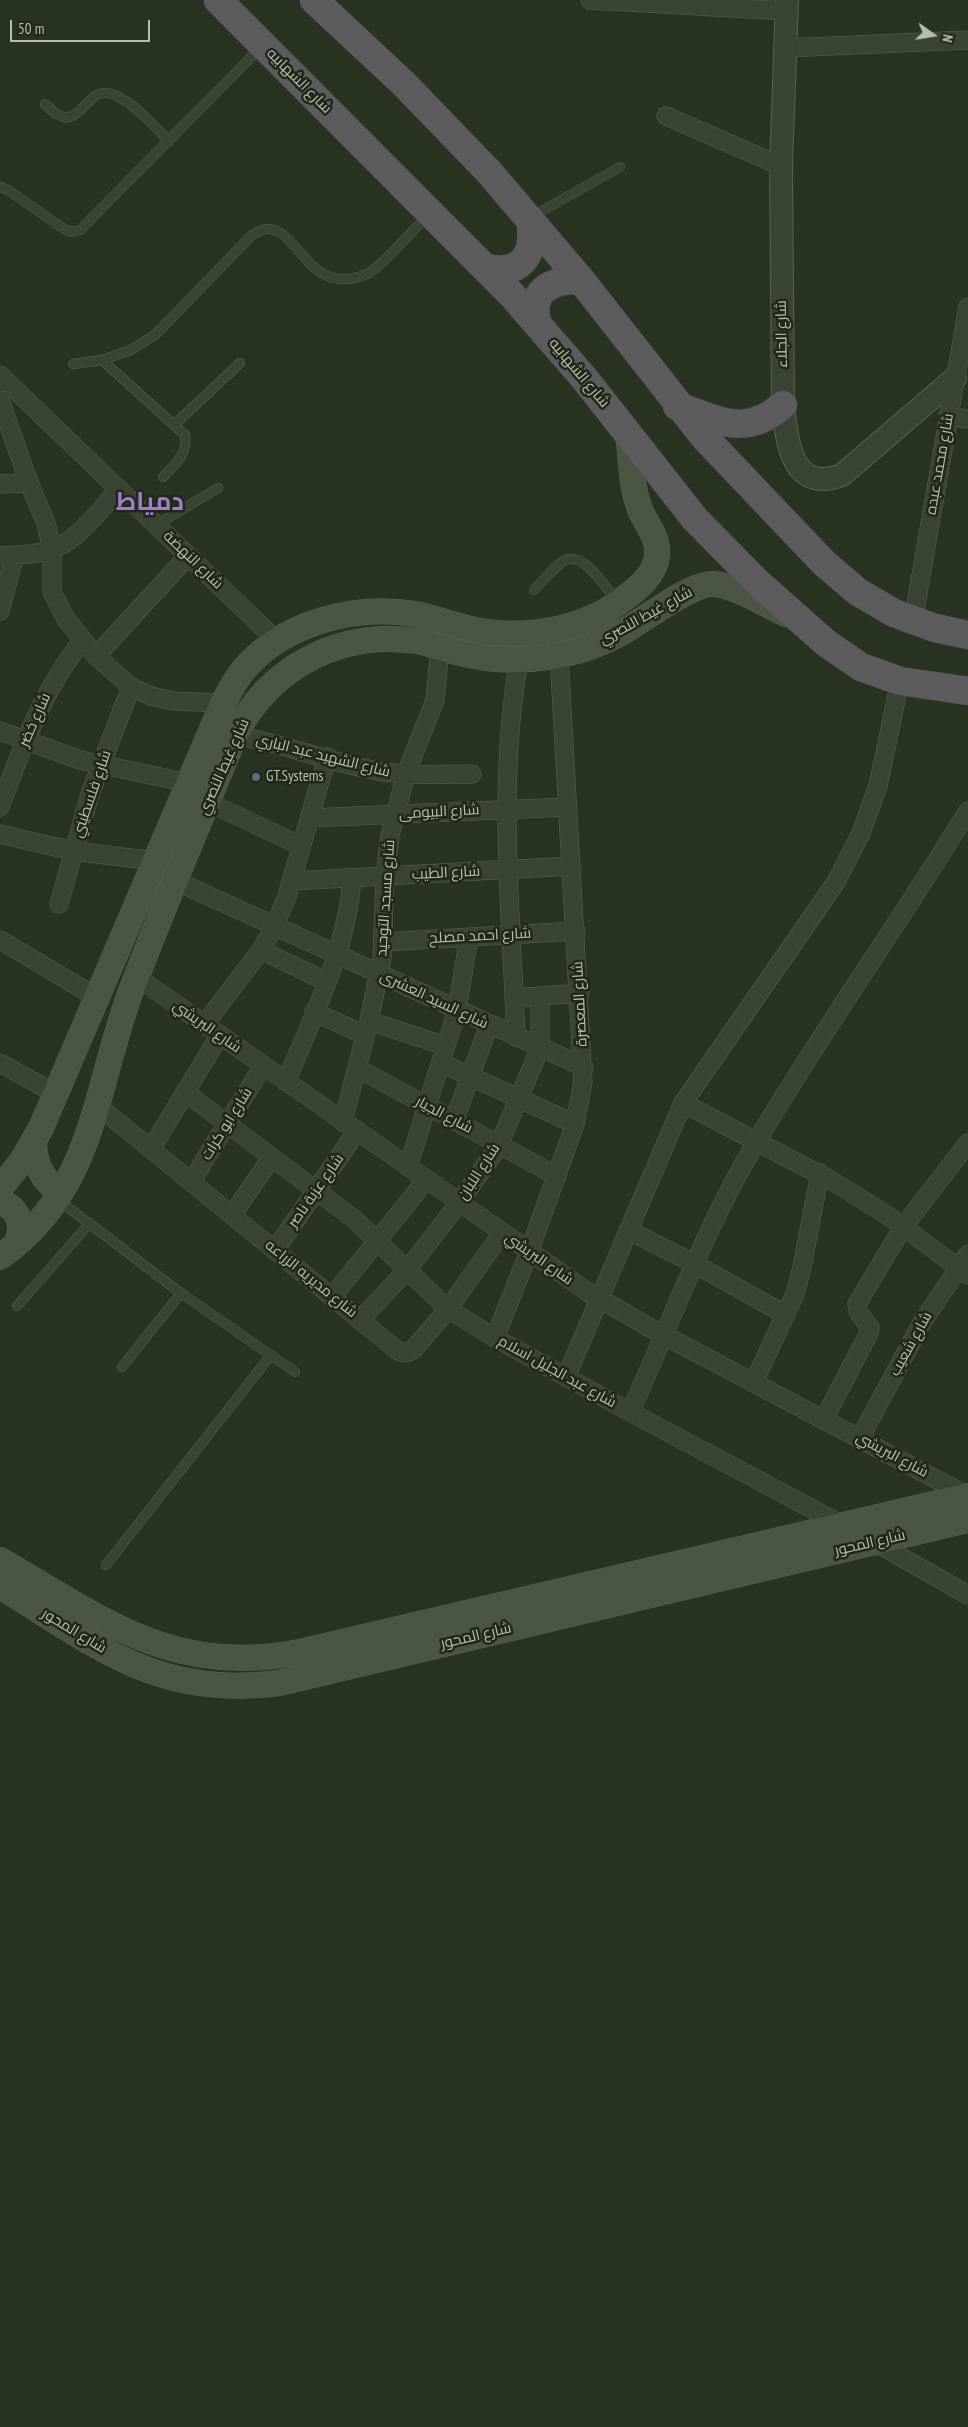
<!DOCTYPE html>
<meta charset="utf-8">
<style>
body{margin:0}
#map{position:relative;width:968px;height:2427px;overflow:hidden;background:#293321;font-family:"PT Sans Narrow",sans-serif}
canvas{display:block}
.north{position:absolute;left:908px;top:10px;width:50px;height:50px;-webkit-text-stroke:4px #20281a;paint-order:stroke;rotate:103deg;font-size:14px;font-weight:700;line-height:20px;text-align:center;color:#b5c1ae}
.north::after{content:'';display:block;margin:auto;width:18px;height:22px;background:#b5c1ae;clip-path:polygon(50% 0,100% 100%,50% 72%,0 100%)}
.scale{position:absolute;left:10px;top:20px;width:140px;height:22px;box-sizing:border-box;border:2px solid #b5c1ae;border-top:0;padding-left:6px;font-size:15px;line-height:18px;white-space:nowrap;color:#b5c1ae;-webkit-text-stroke:4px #20281a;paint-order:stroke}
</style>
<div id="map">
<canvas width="968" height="2427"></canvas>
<div class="north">N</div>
<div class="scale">50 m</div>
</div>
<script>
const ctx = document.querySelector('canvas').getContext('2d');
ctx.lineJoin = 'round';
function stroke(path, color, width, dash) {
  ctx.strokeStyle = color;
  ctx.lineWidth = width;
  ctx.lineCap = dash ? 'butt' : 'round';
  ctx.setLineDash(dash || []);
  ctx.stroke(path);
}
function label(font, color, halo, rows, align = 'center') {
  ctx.font = font + ' "PT Sans Narrow",Cairo,sans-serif';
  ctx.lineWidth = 5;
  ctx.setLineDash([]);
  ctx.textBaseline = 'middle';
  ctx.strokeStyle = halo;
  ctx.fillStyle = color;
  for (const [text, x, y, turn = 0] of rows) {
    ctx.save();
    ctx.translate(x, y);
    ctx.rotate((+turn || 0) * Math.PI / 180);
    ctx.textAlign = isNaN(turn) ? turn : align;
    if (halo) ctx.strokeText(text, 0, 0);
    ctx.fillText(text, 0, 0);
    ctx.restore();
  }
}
const service = new Path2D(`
 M45,104L55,113L66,118C84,112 84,103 97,95C118,83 154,127 169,141
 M0,187L8,190L64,229L72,232L80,230L260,48
 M531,217L620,167
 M102,360L185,435C188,454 175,464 163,477
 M73,364L102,360L131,350L156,334L252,235C256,233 262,229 266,229C299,226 308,301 369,273C381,267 417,226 429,214
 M174,425L240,363
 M156,525L218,488
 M534,590C543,581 552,570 562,562C581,547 606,588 617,601
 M58,1200L181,1293L295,1372
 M17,1306L90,1223
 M122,1367L181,1293
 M106,1565L271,1355`);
const minor = new Path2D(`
 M590,0L786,11
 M786,48L968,40
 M666,116L781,166
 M0,375L277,641
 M0,400L29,483L46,523L52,550V592L66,619L96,656L131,687L151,696L173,701L223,703
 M948,416L968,419
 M0,484L29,483
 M0,556C16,555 34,555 50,550C78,541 99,510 119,490
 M0,611L15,555
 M913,621L968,307
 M96,656L188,556
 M0,731L80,760L188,783
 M235,735C286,744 333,764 384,772C413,776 443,774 472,774
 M208,802L301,846
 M0,807C22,748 43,689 83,640
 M309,818L568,807
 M0,834L73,851L155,861
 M176,881L584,1067
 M291,881L572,866
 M59,904L90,794L131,687
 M0,940L96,997
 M384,942L576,931
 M261,950L327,982
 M137,977L588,1292L654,1330L968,1496
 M514,998L580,993
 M314,1012L365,1035
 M369,1021L446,1046
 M204,1025L261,950L275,926L287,896L327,757
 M516,1037C511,912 497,784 519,660
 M0,1063L56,1094
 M441,1063L575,1124
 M357,1068L557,1176
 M286,1082C313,1016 347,950 352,878
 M185,1092L354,1219L448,1309L495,1338L630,1412L848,1528
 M683,1103L834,1182L890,1217L968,1275
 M97,1105L398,1351L406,1353L413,1350L448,1309L502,1233
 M454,1121L489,1025
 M343,1122L369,1021L382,958L385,876L390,835L406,774L435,700L440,647
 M151,1149L220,1035
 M408,1167L457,1010L469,937
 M191,1182L263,1066
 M232,1215L272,1157
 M628,1230L693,1263L786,1315
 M275,1250L357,1131
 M332,1297L426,1180
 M360,1320L407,1270L459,1203L499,1145L540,1048V996
 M495,1338L529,1252L575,1124L583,1082L559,655
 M566,1377L683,1103L836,882L861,833L878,786L900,681
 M754,1382L795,1294L802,1267L820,1173
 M630,1412C672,1321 706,1225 758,1139C824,1028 900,922 968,811
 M824,1419L869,1333L870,1328L858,1311L857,1304L903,1227L968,1143
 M860,1438L923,1321L968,1254
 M871,1540L968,1595`);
const tertiary = new Path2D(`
 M787,0L781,166L783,405C787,441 791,494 842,475L955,378`);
const secondary = new Path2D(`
 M34,1141C34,1163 42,1181 61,1192
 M0,1188L22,1161L41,1128L223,703C230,691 236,678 245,668C285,622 357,604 415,614C438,618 459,628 481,631C527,639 585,629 622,600C635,591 652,577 656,561C661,541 649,528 641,512C631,488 631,458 628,433
 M0,1202C19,1208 25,1227 16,1244
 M0,1257C95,1190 94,1090 131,991C164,905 200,820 235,735C270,667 339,630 416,641C429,643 443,649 456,652C486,660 518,662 549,657C575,653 602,644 624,631C644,620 693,582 713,584C735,585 766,605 786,614
 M0,1560C105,1620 172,1677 300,1652L968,1496
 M0,1586C98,1646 158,1699 279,1683L968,1520`);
const trunk = new Path2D(`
 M218,0L512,295L584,378L695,519L756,581L826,643L861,667L900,681L968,691
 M314,0L404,84L489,172L581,280L705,438L824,563L858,592L894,613L935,628L968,635
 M486,268C524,276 536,252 530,219
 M538,324C527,291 552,279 581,280
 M677,406C719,420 745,438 783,405`);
stroke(service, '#586252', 10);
stroke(minor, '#586252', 19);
stroke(tertiary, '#586252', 24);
stroke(secondary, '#586252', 26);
stroke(trunk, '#454e3f', 29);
stroke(service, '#3a4434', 9);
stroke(minor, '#3a4434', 18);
stroke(tertiary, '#3a4434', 22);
stroke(secondary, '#4a5643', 25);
stroke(trunk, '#5c5b5e', 28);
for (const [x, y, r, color] of [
 [256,777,5,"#5c6f8a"]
]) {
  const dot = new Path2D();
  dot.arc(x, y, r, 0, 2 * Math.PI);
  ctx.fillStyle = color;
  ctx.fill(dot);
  stroke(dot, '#20281a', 2);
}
label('15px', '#b5c1ae', '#20281a', [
 ["شارع الشهابيه",299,81,45],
 ["شارع الجلاء",782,334,-91],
 ["شارع الشهابيه",579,373,50],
 ["شارع محمد عبده",940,464,-80],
 ["شارع النهضة",193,560,44],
 ["شارع غيط النصري",646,616,-29],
 ["شارع خضر",35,720,-66],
 ["شارع الشهيد عبد الباري",323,756,14],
 ["شارع غيط النصري",224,767,-66],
 ["شارع فلسطيني",92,794,-71],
 ["شارع البيومى",439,812,-3],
 ["شارع الطيب",446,873,-3],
 ["شارع مسجد التوحيد",386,898,-86],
 ["شارع احمد مصلح",480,936,-3],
 ["شارع السيد العشرى",434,1000,25],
 ["شارع المعصرة",580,1004,-93],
 ["شارع البريشي",207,1027,35],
 ["شارع الجيار",444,1115,28],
 ["شارع ابو كرات",227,1124,-58],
 ["شارع اللبان",479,1172,-57],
 ["شارع عزبة ناصر",316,1191,-55],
 ["شارع البريشي",539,1259,35],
 ["شارع مديريه الزراعه",311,1279,39],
 ["شارع شعيب",911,1344,-61],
 ["شارع عبد الجليل اسلام",557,1372,29],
 ["شارع البريشي",892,1455,28],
 ["شارع المحور",870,1543,-13],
 ["شارع المحور",74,1631,31],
 ["شارع المحور",476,1636,-13]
]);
label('15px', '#b5c1ae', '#20281a', [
 ["GT.Systems",266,777]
], 'left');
label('bold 25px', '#a17cce', '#20281a', [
 ["دمياط",150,503]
]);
</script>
